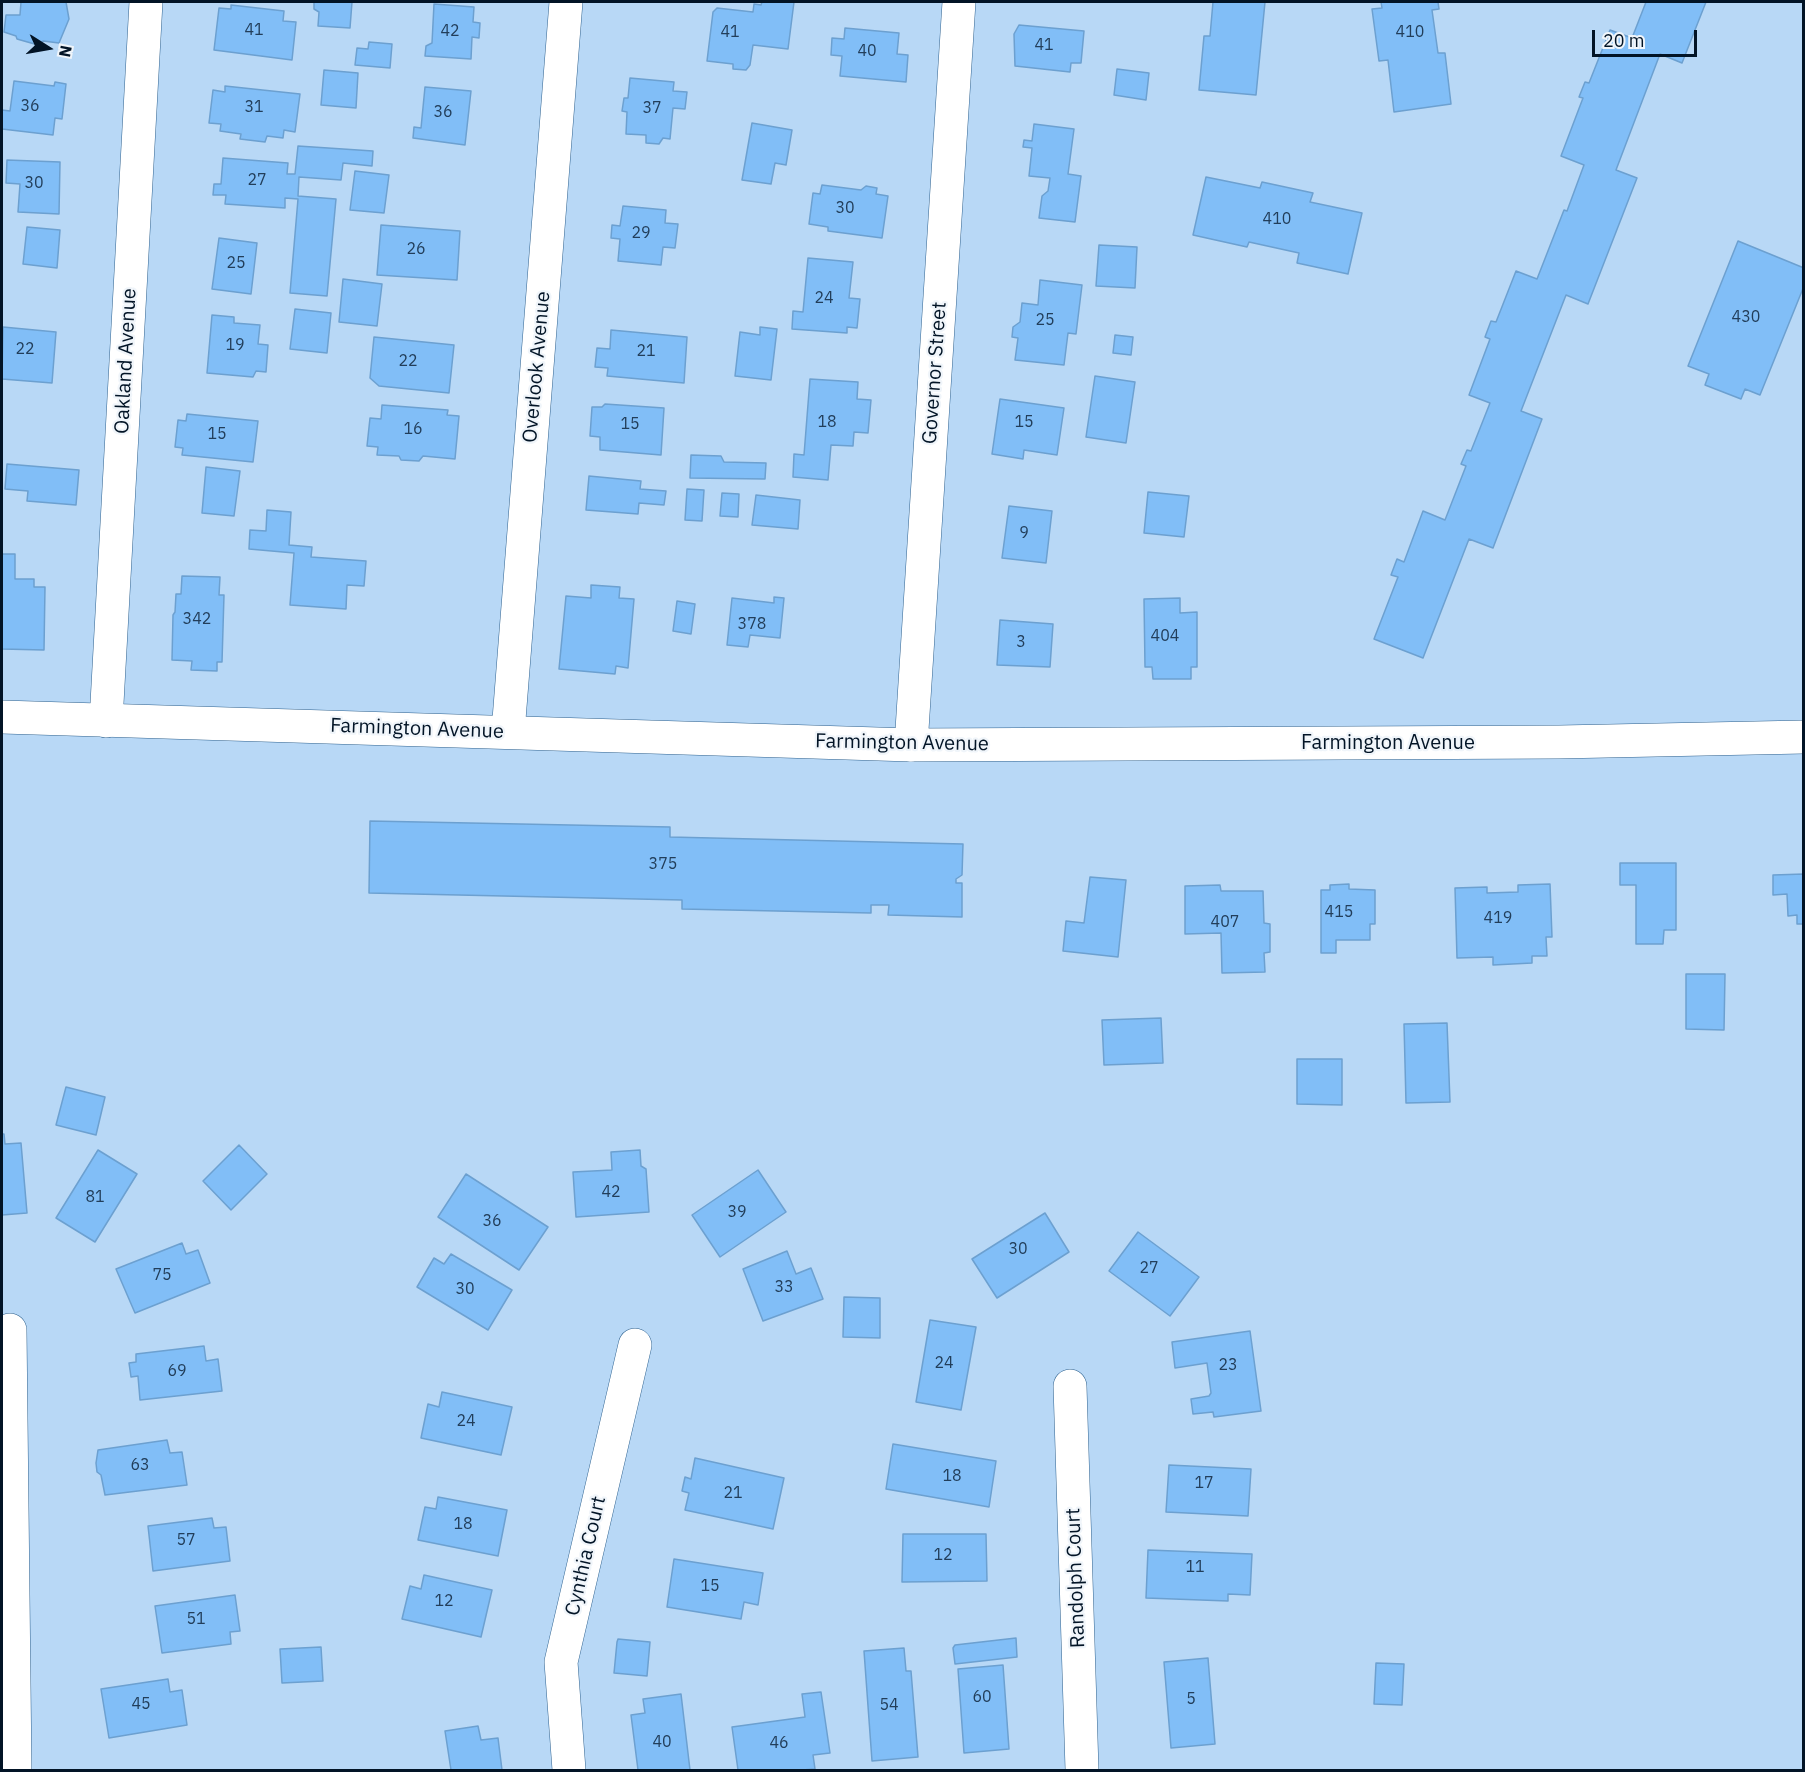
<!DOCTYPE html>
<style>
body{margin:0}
#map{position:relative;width:1805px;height:1772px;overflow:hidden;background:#b8d8f6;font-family:"IBM Plex Sans",sans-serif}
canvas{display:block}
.frame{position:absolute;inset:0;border:3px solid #021426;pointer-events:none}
.north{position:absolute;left:18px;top:18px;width:60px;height:60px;-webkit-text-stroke:4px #f0f5fa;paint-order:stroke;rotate:101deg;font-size:16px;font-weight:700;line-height:24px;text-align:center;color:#021426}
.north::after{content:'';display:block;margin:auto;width:21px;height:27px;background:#021426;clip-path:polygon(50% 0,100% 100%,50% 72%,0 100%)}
.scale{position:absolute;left:1592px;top:30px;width:105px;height:27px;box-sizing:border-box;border:3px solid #021426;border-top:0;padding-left:8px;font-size:18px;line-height:21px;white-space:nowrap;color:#021426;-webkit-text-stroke:4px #f0f5fa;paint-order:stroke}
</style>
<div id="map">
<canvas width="1805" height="1772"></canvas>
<div class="frame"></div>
<div class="north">N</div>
<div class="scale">20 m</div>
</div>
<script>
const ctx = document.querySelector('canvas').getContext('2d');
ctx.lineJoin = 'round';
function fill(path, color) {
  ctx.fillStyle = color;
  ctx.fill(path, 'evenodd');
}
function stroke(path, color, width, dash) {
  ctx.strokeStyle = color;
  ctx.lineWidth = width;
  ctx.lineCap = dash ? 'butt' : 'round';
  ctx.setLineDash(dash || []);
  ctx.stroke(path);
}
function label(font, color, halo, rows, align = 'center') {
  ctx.font = font + ' "IBM Plex Sans",sans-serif';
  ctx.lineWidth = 4.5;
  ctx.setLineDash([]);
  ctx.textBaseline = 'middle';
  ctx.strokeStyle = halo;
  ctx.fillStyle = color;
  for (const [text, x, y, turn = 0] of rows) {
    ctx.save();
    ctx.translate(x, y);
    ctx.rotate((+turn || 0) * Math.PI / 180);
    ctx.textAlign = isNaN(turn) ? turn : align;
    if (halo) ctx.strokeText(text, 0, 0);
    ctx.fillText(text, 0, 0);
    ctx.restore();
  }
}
const building = new Path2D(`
 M21,2H66L69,19L59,43L43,41L38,45L17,39L16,36L4,32L6,15H20Z
 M314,2H352L350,28L318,26L319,12L314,9Z
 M762,2H794L788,49L753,45L750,65L746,70L733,69V64L707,61L713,12L717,8L753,12L754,4L761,5Z
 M1213,2H1265L1256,95L1199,90L1204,36H1210Z
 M1381,2H1438L1439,9L1432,10L1438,53H1445L1451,104L1394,112L1388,60L1379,61L1372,9L1382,8Z
 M1646,2H1706L1682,63L1660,54L1616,170L1637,178L1588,304L1566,295L1521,411L1542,419L1493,548L1469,539L1423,658L1374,639L1398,577L1391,575L1397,559L1404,562L1423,511L1445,520L1466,466L1461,464L1467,450L1471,451L1490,403L1469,395L1490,339L1485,337L1491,321L1496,322L1516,271L1537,279L1564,210L1567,211L1584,165L1561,156L1583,98L1579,97L1585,82L1589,83L1610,30L1632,38Z
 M434,4L474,7L473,22L480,23L479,38L472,37L471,59L425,56L426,46L432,43Z
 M231,5L284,11L283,21L296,22L292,60L214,50L219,8L231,9Z
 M1019,25L1084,31L1081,63H1071L1070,72L1015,66L1014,34Z
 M845,28L899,33L897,54L908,55L906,82L840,76L842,56L831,55L832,38L844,39Z
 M369,42L392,44L390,68L355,65L357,48L368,49Z
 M1117,69L1149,73L1146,100L1114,95Z
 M324,70L358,73L356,108L321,105Z
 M630,78L674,82L673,91L687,92L685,109L673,108L670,139L663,138L659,144L646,143V135L626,134L627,112L622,111L624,98H628Z
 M14,81L54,86L55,82L66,84L62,119L55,118L53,135L2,129V110L10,111Z
 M225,86L300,94L295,132L284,130L283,138L267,136L265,142L240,139L241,134L220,131L221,124L209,123L213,90L225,92Z
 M425,87L471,91L465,145L413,138L414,127L421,128Z
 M752,123L792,130L786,165L775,163L771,184L742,180Z
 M1034,124L1074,129L1068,174L1081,176L1075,222L1039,218L1042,196L1048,191L1050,178L1029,176L1032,148L1023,147L1024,140L1032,141Z
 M298,146L373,151L372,166L343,163L341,180L299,177L298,196L336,199L327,296L290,293L298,199L285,198V208L225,204L226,195H213L214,184H221L223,158L288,163L287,174H295Z
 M7,160L60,162L59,214L18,212L20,184L6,183Z
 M355,171L389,175L384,213L350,210Z
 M1206,177L1260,188L1262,182L1313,193L1310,202L1362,213L1348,274L1297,263L1299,253L1249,242L1247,247L1193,235Z
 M822,185L861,190L866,186L877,188L876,194L888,196L882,238L828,231V227L809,224L813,193L820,194Z
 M623,206L666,210L665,223L678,224L675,248L663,247L661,265L618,261L620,239L611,238L612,225L620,226Z
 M381,225L460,231L457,280L377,275Z
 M27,227L60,230L57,268L23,264Z
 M219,238L257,243L251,294L212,289Z
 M1738,241L1804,268V286L1760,395L1745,389L1741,399L1705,385L1709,374L1688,366Z
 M1099,245L1137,247L1135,288L1096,286Z
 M808,258L853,262L849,298L860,299L857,328L847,327V333L792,329L793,311L803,312Z
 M343,279L382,284L377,326L339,322Z
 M1040,280L1082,285L1076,334L1068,333L1064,365L1015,360L1018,338L1012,337L1013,327L1020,322L1022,303L1038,305Z
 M295,309L331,313L327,353L290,349Z
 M212,315L234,317V323L260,325L258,344L268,345L266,372L256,371L253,377L207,373Z
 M3,327L56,332L52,383L2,379Z
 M760,327L777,329L771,380L735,376L740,332L760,335Z
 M611,330L687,337L684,383L607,376L608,368L595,367L597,348L610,349Z
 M1115,335L1133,337L1131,355L1113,353Z
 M374,337L454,345L449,393L379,386L370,378Z
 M1095,376L1135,382L1126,443L1086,437Z
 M810,379L858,382L857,399L871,400L868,433L854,432L853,446L831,445L828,480L793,477L794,454L804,455Z
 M1000,399L1064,408L1057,455L1024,450L1023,459L992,454Z
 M605,404L664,408L661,455L600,450V437L590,436L592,407H602Z
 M382,405L448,410L447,415L459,416L455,459L423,456L419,461L401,460L399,456L377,455L378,447L367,446L370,418L381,419Z
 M187,414L258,421L253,462L182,455L183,448L175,447L178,420L186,421Z
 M691,455L721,456L724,462L766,463L765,479L690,478Z
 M7,464L79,470L76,505L27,501L28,491L5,489Z
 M206,467L240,471L234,516L202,513Z
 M589,476L641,481L640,489L666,491L664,505L639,503L638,514L586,510Z
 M687,489L704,490L702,521L685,520Z
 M1148,492L1189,496L1184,537L1144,533Z
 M722,493L739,494L738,517L720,516Z
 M756,495L800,500L798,529L752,525Z
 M1009,506L1052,511L1046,563L1002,558Z
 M267,510L291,512L289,545L312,547L311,557L366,561L364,586L347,585L346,609L290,605L294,553L249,549L250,530L266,531Z
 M2,554H15V579H34V587H45L44,650L2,649Z
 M182,576L220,577L219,595H224L222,662H217V671L191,670L192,661L172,660L173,615L175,612L176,594H181Z
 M591,585L620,587L619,598L634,599L628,668L616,666L615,674L559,669L566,596L591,598Z
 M774,597L784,598L780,638L750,635L748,647L727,645L732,598L774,603Z
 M1180,598V613L1197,612V667H1191V679H1153L1152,667H1145L1144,599Z
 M677,601L695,604L691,634L673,631Z
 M1000,620L1053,624L1050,667L997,665Z
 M370,821L670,827V837L963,844L962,875L956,879V883H962V917L888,915L889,905H871V913L682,909V900L369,893Z
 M1620,863H1676V930H1664L1663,944H1636V885H1620Z
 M1804,874V924H1797V915L1788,916L1787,894L1773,895V875Z
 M1090,877L1126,880L1118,957L1063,951L1066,921L1084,923Z
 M1349,884V889L1375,890V924H1370V940H1336V953H1321V890H1330V885Z
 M1550,884L1552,937H1546L1547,956H1532V963L1493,965V957L1457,958L1455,888L1487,887V893L1518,892V885Z
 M1220,885L1221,891H1263L1264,923L1270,924V952L1264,953L1265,972L1222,973L1221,933L1185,934V886Z
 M1686,974H1725L1724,1030L1686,1029Z
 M1161,1018L1163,1063L1104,1065L1102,1020Z
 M1447,1023L1450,1102L1406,1103L1404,1024Z
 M1297,1059H1342V1105L1297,1104Z
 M66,1087L105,1097L96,1135L56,1125Z
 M2,1134H4L5,1144L21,1143L27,1213L2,1215Z
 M239,1145L267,1174L231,1210L203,1181Z
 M98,1150L137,1174L95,1242L56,1218Z
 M640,1150L641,1166L646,1169L649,1212L576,1217L573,1172L612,1170L611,1152Z
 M758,1170L786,1212L720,1257L692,1215Z
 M466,1174L548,1227L519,1270L438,1217Z
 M1045,1213L1069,1252L997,1298L972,1259Z
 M1138,1232L1199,1277L1170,1316L1109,1271Z
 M182,1243L186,1254L198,1250L210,1283L135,1313L116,1269Z
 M787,1251L796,1274L811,1268L823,1299L763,1321L743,1269Z
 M451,1254L512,1290L488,1330L417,1287L434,1258L444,1264Z
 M844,1297L880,1298V1338L843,1337Z
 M930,1320L976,1327L961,1410L916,1402Z
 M1250,1331L1261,1411L1214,1417L1213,1412L1193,1414L1191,1399L1209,1396L1211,1393L1207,1363L1175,1368L1172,1342Z
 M204,1346L206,1361L218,1359L222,1391L140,1400L138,1376L131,1377L129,1363L136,1362V1354Z
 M442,1392L512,1407L501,1455L421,1438L428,1404L439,1407Z
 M167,1440L170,1453L182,1452L187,1485L105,1495L101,1475L97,1472L96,1463L98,1450Z
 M893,1444L996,1461L989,1507L886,1489Z
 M695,1458L784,1478L773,1529L685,1510L689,1493L682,1491L685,1477L691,1479Z
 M1169,1465L1251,1469L1248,1516L1166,1512Z
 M438,1497L507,1510L498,1556L418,1540L425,1507L436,1509Z
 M212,1518L214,1528L226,1527L230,1561L153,1571L148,1526Z
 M903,1534H986L987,1581L902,1582Z
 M1148,1550L1252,1554L1250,1595L1228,1594V1601L1146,1598Z
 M674,1559L763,1573L758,1605L744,1602L741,1619L667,1607Z
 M424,1575L492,1590L481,1637L402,1619L410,1586L421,1589Z
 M235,1595L240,1631L230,1632L231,1644L162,1653L155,1606Z
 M1016,1638L1017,1657L955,1664L953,1648L955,1645Z
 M618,1639L650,1642L647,1676L614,1673L617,1642Z
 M321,1647L323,1681L282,1683L280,1649Z
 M904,1648L906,1671H911L918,1757L872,1761L864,1651Z
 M1208,1658L1215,1744L1171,1748L1164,1662Z
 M1376,1663L1404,1664L1402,1705L1374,1704Z
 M1003,1665L1009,1749L964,1753L958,1669Z
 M168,1679L170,1692L182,1690L187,1725L109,1738L101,1689Z
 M821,1692L830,1753L813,1755L815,1769L802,1770H738L732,1727L805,1717L802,1694Z
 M681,1694L690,1770H638L631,1715L645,1713L643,1699Z
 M478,1726L481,1740L498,1738L502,1770H451L445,1731Z`);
fill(building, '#81bef7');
stroke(building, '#6ca0d0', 1.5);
const minor = new Path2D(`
 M106,721L146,2
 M508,732L566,2
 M911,745L959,2
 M10,1330L15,1770
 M1070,1386L1082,1770
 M569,1770L561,1662L635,1345`);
const major = new Path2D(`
 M2,717L911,745L1559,742L1804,737`);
stroke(minor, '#2f628f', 34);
stroke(major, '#2f628f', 34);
stroke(minor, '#fff', 33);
stroke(major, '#fff', 33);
label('16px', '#223e5a', null, [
 ["41",254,30],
 ["42",450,31],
 ["41",730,32],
 ["410",1410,32],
 ["41",1044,45],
 ["40",867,51],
 ["36",30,106],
 ["31",254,107],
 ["37",652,108],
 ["36",443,112],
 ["27",257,180],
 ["30",34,183],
 ["30",845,208],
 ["410",1277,219],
 ["29",641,233],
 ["26",416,249],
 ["25",236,263],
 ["24",824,298],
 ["430",1746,317],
 ["25",1045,320],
 ["19",235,345],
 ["22",25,349],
 ["21",646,351],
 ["22",408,361],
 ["18",827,422],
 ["15",1024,422],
 ["15",630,424],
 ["16",413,429],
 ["15",217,434],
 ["9",1024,533],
 ["342",197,619],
 ["378",752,624],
 ["404",1165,636],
 ["3",1021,642],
 ["375",663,864],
 ["415",1339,912],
 ["419",1498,918],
 ["407",1225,922],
 ["42",611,1192],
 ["81",95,1197],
 ["39",737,1212],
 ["36",492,1221],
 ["30",1018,1249],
 ["27",1149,1268],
 ["75",162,1275],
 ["33",784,1287],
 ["30",465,1289],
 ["24",944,1363],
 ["23",1228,1365],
 ["69",177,1371],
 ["24",466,1421],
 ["63",140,1465],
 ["18",952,1476],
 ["17",1204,1483],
 ["21",733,1493],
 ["18",463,1524],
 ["57",186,1540],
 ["12",943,1555],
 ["11",1195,1567],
 ["15",710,1586],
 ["12",444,1601],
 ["51",196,1619],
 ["60",982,1697],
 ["5",1191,1699],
 ["45",141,1704],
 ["54",889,1705],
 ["40",662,1742],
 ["46",779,1743]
]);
label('20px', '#021426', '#f0f5fa', [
 ["Oakland Avenue",126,361,-87],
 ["Overlook Avenue",537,367,-85],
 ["Governor Street",935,373,-86],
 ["Farmington Avenue",417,729,2],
 ["Farmington Avenue",902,743,1],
 ["Farmington Avenue",1388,743],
 ["Cynthia Court",586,1556,-77],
 ["Randolph Court",1076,1578,-92]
]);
</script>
